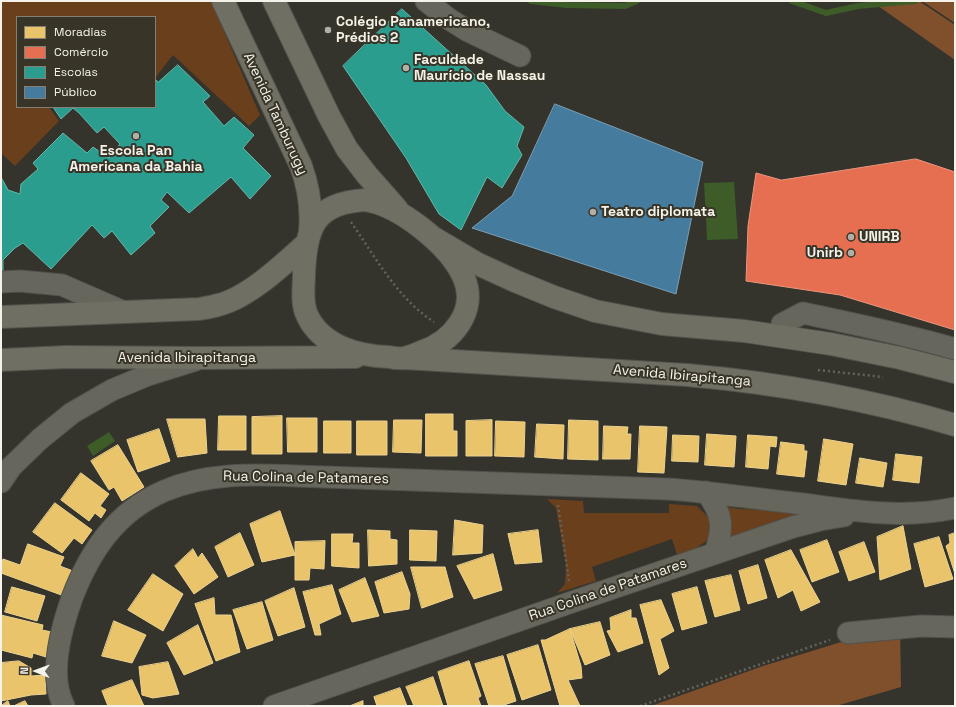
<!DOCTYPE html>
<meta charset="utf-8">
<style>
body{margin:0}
#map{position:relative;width:956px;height:707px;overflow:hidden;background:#34332c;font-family:"Space Grotesk",sans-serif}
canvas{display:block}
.frame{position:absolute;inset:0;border:2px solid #f4f2ea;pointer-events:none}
.legend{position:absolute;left:16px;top:16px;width:140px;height:92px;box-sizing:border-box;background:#383528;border:1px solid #838176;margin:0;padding:5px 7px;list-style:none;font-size:12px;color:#f4f2ea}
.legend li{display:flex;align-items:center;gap:8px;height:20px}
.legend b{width:20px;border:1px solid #838176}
.north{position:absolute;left:16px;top:651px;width:40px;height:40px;-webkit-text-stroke:3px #383528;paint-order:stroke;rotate:271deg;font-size:11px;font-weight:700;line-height:16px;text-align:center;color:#f4f2ea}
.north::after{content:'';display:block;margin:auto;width:14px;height:18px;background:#f4f2ea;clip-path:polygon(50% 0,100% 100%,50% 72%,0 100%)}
</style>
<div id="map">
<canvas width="956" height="707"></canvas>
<div class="frame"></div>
<ul class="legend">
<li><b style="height:11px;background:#e9c46a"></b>Moradias</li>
<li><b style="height:11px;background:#e76f51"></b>Comércio</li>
<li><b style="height:11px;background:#2a9d8f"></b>Escolas</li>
<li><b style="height:11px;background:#457b9d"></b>Público</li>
</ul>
<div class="north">N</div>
</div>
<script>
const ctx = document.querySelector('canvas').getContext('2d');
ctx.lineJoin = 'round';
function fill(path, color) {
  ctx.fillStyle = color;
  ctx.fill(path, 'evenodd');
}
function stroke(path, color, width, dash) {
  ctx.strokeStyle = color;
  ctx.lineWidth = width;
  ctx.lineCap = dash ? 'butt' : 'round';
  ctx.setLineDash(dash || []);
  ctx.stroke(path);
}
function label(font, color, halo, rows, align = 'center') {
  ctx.font = font + ' "Space Grotesk",sans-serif';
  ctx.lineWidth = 4;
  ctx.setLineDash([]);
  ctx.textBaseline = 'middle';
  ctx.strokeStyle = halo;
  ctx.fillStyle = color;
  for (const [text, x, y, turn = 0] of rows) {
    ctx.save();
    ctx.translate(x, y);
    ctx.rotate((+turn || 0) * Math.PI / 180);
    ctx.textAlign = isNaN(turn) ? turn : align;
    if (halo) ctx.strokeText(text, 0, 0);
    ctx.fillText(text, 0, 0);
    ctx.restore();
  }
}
fill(new Path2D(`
 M1,1H211L260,115L249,126L173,55L155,78V17H17V107H49L59,121L15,166L1,153Z
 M547,499L583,501L584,513H669V504L697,506L711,520L710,539L693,550L677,555L672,539L592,567L596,581L557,593L565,584L566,564L556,508Z
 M728,507L739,509L810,511L776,526L730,537L731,522Z`), '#693f1c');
fill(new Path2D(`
 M871,1H919L955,25V60Z
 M922,1H955V23Z
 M900,624L901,687L836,706H651L763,666Z`), '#80502c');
fill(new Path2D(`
 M734,182L738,239L707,240L704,183Z
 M109,432L115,441L93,456L87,446Z`), '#3d5c28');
const homes = new Path2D(`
 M426,414H453V431H457V456H426Z
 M219,416H246V450H218Z
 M282,416V454H252V417Z
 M287,418H317V452H288Z
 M167,419H205L207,453L178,457Z
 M394,420H422L421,453L393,452Z
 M492,420V456H466V421Z
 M569,420L598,421V460L568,459Z
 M324,421H351V453H324Z
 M357,421H387V455H357Z
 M496,421L525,422L524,457L495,456Z
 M537,424L564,425L563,459L535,457Z
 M604,426L628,427L627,434H631L630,459H603Z
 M640,426L667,427L664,473L638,472Z
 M159,429L170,461L138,472L127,440Z
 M707,434L736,436L734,467L705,465Z
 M673,435L699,436L698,462L672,461Z
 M748,435L777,437L776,447L770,446L768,469L746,467Z
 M824,439L853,444L846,485L818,481Z
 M781,442L804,445V451H807L804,477L777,474Z
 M118,445L144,487L122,501L114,487L109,490L91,461Z
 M896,454L922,457L919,483L893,480Z
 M860,458L887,463L883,487L856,483Z
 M81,473L109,494L100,506L106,510L101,518L95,513L89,521L61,500Z
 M55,503L92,530L82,544L74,538L62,553L33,532Z
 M280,511L295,555L262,562L250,524Z
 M455,520L483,525L482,553L453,555Z
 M903,526L911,569L880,580L877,537Z
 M368,530L390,531V539L397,540V564L369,566Z
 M410,530L437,531L436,561L410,560Z
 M538,530L542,562L515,564L508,534Z
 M240,533L254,565L228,577L215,547Z
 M955,533V574L946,546L950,543L949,535Z
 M332,534H353L352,543H359V568L332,566Z
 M939,537L953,579L925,587L914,544Z
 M827,540L839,572L812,582L800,550Z
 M325,541L324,569L310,568L309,580H295V542Z
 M864,542L875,572L849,581L839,552Z
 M28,544L64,557L60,566L73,571L64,596L1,573V565L3,559L20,565Z
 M193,549L198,558L202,553L218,577L194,594L175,566Z
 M791,550L820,602L801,611L793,590L778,598L765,560Z
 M493,554L502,590L474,599L457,566Z
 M758,565L767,598L748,604L739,571Z
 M411,567H445L453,597L422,608Z
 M402,572L410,594L409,609L384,613L375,582Z
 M153,574L183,594L163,631L128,610Z
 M731,575L740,610L715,617L705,581Z
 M365,578L379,616L352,622L339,590Z
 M332,585L341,614L319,624L321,635H315L303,592Z
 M12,587L45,596L37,621L5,612Z
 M697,587L707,623L682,630L672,594Z
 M294,588L305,627L278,636L265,601Z
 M214,598L215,615H231L240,652L216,661L195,604Z
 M661,600L674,631L660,639L669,668L659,675L640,605Z
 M262,602L273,640L247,649L233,610Z
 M631,610V618H636L643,643L618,652L607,631L611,630L610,618Z
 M1,615L43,625L42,630L52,632L46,657L33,653L32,658L1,650Z
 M114,621L146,635L132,663L102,656Z
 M600,622L610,655L585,665L570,629Z
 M198,625L213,663L184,675L167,643Z
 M570,629L581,666L582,678L568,680L580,706H560L541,640H545Z
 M538,645L551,690L522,700L507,655Z
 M503,656L516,701L501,706H489L475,664Z
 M19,661L31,668V676L45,675L46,694L31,695L1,701V663Z
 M469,661L481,696L478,698L481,706H448L438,672Z
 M168,662L179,694L153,698L142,695L139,667Z
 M433,677L443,706H414L406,687Z
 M132,680L144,706H108L102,691Z
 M400,688L407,706H377L374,697Z
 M8,701L10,706H1Z
 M25,701L28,706H14Z
 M363,701V706H350Z`);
fill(homes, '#e9c46a');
stroke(homes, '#ecd290', 1);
const shops = new Path2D(`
 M916,159L955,172V330L840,295L746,281L748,226L756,173L781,180Z`);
fill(shops, '#e76f51');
stroke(shops, '#eb967f', 1);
const schools = new Path2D(`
 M402,9L486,85L505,111L524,127L517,146L522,155L502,188L487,177L461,230L439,214L406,158L343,66Z
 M178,65L210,96L203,102L224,126L234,117L254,135L243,148L271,176L250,199L231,177L189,213L167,192L161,200L169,207L150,226L155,233L131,255L112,231L104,238L92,225L51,269L23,243L15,248L3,260V276H1V177L8,190L20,194L21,184L38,169L33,163L63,133L87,153L93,147L109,158L120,144L104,127L97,133L79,113L73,108L61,119L53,107H155V79L158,82Z`);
fill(schools, '#2a9d8f');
stroke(schools, '#67b6aa', 1);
const public = new Path2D(`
 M555,104L703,162L676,294L472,228L512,196Z`);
fill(public, '#457b9d');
stroke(public, '#7a9fb4', 1);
stroke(new Path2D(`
 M531,1L567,5L625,6L637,1
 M792,1L826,13L858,6L915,1`), '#3d5c28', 6);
const minor = new Path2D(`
 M426,1L449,19L468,31L520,56
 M1,282L20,281L62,285L124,312
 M781,336L782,324L803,313C854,324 905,334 955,349
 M1,482L11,467L40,439L72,413L112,390L148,375L196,360
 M706,492C723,514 724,527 715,553
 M848,633L921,626L955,627
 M64,706C48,676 61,629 72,598C90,551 116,512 164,491C206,473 251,474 296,476C325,477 354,478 384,479C478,482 572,485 667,489C712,492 758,499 803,504C856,511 902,519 955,508
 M274,706L572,602L793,527L820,520L844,516`);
const major = new Path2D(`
 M223,1L301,166C309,188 312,208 310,231
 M274,1L329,116L347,149L367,175L397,209
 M365,200C399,205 450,245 464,278C478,311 452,342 421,352C416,354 410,357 404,358C399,359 394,358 389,357C358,356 321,346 307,315C301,302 304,287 304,273C306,228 314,203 365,200Z
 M434,238L478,264L515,281L554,297L595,311L662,324L744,331L831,344L900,358L955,372
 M1,317L199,309C205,308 212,307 218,305C248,298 284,264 307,243
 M404,358L687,375C777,383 868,399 955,425
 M1,360L66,357L203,358L355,357`);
stroke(minor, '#52514b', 23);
stroke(major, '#52514b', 24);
stroke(new Path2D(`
 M351,222C376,258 397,298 434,322
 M818,370L883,377
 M558,505L569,581
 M640,706L830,640`), '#64645c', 2.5, [2, 3]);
stroke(minor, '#66665d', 21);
stroke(major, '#6f6f63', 22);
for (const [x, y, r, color] of [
 [328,30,4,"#b1afa8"],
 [406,68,4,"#b1afa8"],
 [136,136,4,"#b1afa8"],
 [593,212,4,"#b1afa8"],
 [851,237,4,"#b1afa8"],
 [851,253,4,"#b1afa8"]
]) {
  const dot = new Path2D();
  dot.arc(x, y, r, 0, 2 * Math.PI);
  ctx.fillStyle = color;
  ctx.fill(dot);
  stroke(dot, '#383528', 1.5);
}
label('bold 14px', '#f4f2ea', '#383528', [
 ["Colégio Panamericano,",336,22],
 ["Prédios 2",336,38],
 ["Faculdade",414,60],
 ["Maurício de Nassau",414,76],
 ["Escola Pan",136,151,"center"],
 ["Americana da Bahia",136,167,"center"],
 ["Teatro diplomata",601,212],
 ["UNIRB",859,237],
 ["Unirb",843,253,"right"]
], 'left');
label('14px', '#f4f2ea', '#383528', [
 ["Avenida Tamburugy",275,114,65],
 ["Avenida Ibirapitanga",187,358],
 ["Avenida Ibirapitanga",682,376,5],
 ["Rua Colina de Patamares",306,478,1],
 ["Rua Colina de Patamares",608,590,-19]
]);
</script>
